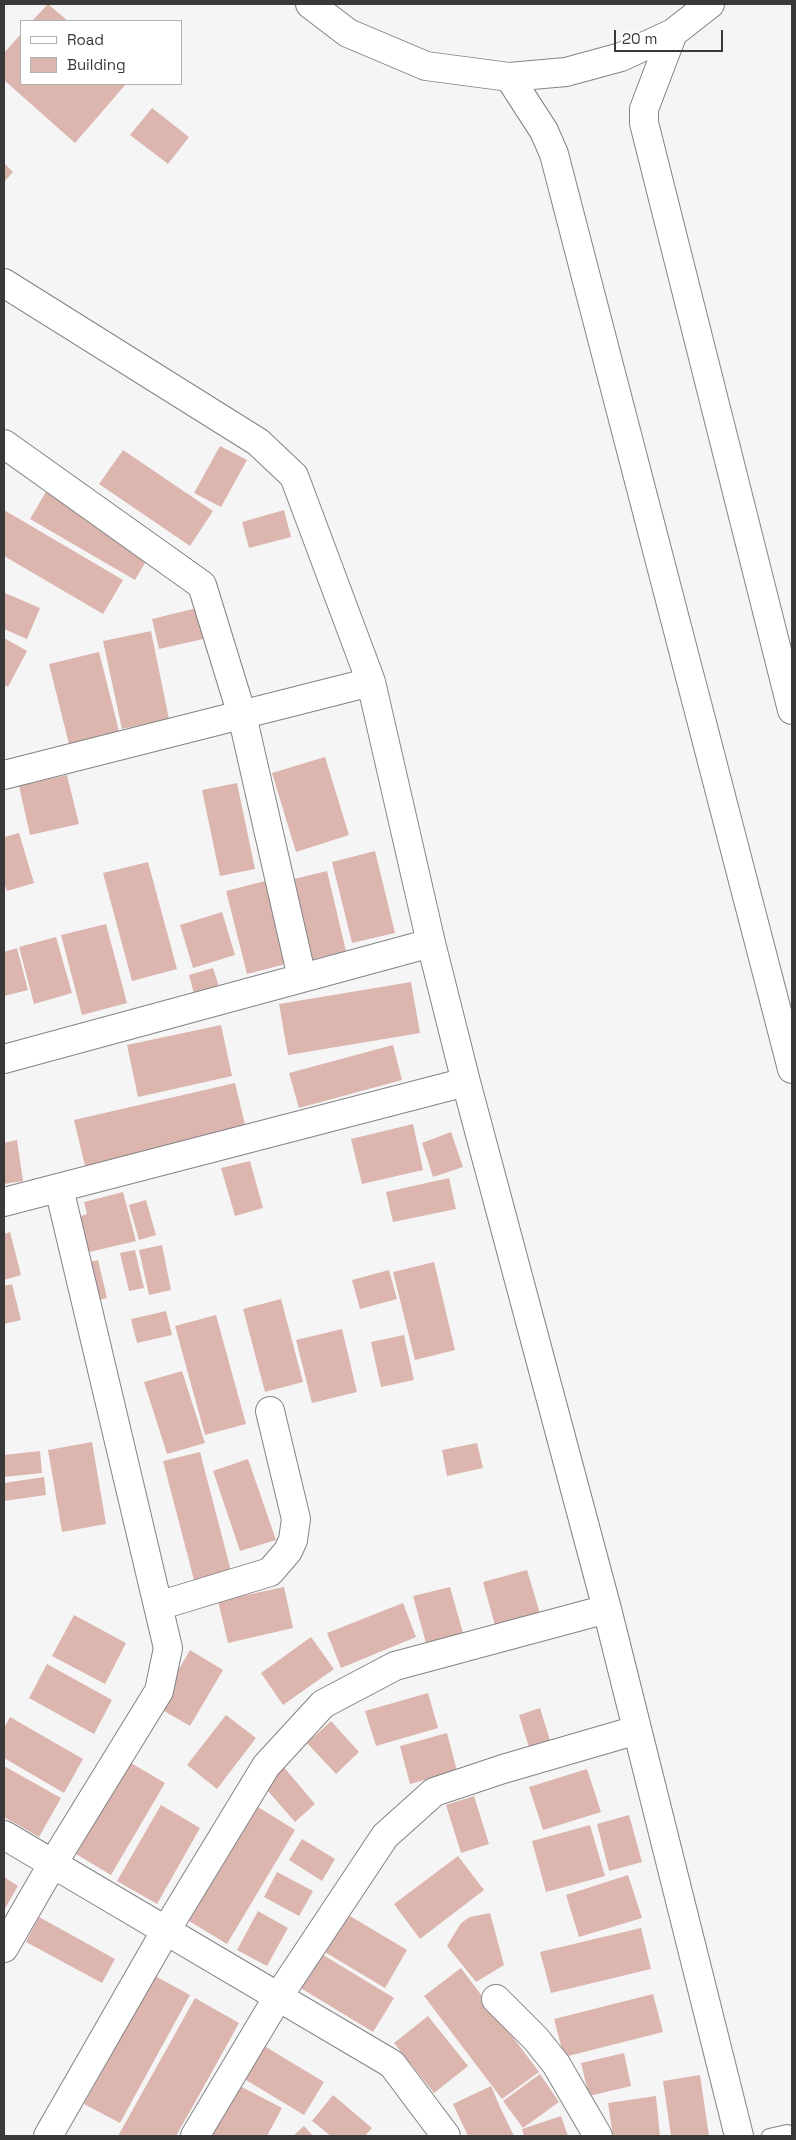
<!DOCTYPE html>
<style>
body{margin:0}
#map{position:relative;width:796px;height:2140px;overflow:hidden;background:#f5f5f6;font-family:"Space Grotesk",sans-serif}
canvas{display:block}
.frame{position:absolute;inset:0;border:5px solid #39393a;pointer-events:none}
.legend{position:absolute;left:20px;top:20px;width:162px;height:65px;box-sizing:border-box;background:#fff;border:1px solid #b0b0b0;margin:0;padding:6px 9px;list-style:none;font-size:15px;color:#39393a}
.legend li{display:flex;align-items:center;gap:10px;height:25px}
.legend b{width:25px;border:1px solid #b0b0b0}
.scale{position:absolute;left:614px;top:30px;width:109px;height:22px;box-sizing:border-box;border:2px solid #39393a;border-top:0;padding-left:6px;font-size:15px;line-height:18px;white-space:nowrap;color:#39393a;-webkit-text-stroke:4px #fff;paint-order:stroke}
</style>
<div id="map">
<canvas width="796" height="2140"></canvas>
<div class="frame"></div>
<ul class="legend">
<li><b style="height:6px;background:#fff"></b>Road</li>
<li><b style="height:14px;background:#dcb6ae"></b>Building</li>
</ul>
<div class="scale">20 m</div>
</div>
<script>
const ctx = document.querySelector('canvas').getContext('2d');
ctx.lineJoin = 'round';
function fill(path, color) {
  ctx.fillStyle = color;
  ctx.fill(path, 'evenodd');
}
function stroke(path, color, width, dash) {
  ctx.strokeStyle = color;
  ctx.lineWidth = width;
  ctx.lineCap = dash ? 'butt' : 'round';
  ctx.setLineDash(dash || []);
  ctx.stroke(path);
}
fill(new Path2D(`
 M48,4L68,21H32Z
 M21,34V84H126L75,143L4,80V53Z
 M152,108L189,137L168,164L130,135Z
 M4,163L13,172L4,182Z
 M220,446L247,460L221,507L194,493Z
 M123,450L213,511L190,546L99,484Z
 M47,490L152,551L135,580L30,519Z
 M4,510L123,580L103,614L4,556Z
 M284,510L291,537L249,548L242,522Z
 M5,593L40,608L27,639L4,629Z
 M205,606L212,637L159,649L152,619Z
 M151,631L169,719L122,729L103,641Z
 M4,638L27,651L8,687L4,685Z
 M99,652L119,731L69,744L49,664Z
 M325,757L349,835L296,852L272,773Z
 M67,775L79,824L30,835L19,786Z
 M237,783L255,869L220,876L202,790Z
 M19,833L34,883L7,891L4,882V837Z
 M375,851L395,933L352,943L332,862Z
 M148,862L177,969L132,981L103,873Z
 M327,871L346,951L310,960L290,880Z
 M269,880L290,963L247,974L226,891Z
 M222,912L235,955L193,968L180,925Z
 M106,924L127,1003L82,1015L61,935Z
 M56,937L72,993L34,1004L19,947Z
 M17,948L28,990L4,996V952Z
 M213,968L221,993L196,1001L189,975Z
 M411,982L420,1033L288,1055L279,1004Z
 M221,1025L232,1076L138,1097L127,1045Z
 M393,1045L402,1080L299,1108L289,1073Z
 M235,1083L247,1133L86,1170L74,1120Z
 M413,1124L423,1170L362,1184L351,1139Z
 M451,1132L463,1167L433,1177L422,1143Z
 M17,1140L23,1181L4,1184V1143Z
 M250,1161L263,1208L235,1216L221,1168Z
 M449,1178L456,1209L393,1222L386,1192Z
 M123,1192L136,1241L77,1255L68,1220L87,1214L84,1202Z
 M146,1200L156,1235L139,1240L129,1205Z
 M10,1232L21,1275L4,1280V1234Z
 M162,1245L171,1290L149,1295L139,1250Z
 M135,1250L144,1288L129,1291L120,1253Z
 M98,1260L107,1298L91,1302L82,1264Z
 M434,1262L455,1350L415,1360L393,1272Z
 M389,1270L397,1299L360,1309L352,1280Z
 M12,1284L21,1320L4,1324V1286Z
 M281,1299L303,1382L265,1392L243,1309Z
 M166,1311L172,1335L137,1343L131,1319Z
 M216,1315L246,1424L205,1435L175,1326Z
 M342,1329L357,1392L312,1403L296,1340Z
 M404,1335L414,1380L381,1387L371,1342Z
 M182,1371L205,1443L167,1454L144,1382Z
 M92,1442L106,1524L62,1532L48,1450Z
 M477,1443L483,1468L447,1476L442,1450Z
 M40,1451L42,1473L4,1477V1455Z
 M200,1452L231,1571L194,1580L163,1461Z
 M248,1459L276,1540L240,1551L213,1471Z
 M44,1477L46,1495L4,1501V1483Z
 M527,1570L541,1617L496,1629L483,1582Z
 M284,1587L293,1628L228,1643L218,1601Z
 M450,1587L463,1633L426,1643L413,1596Z
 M403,1603L416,1637L341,1668L327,1633Z
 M74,1615L126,1643L105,1684L52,1656Z
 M311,1637L334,1669L283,1705L261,1673Z
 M190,1650L223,1670L190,1726L157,1707Z
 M47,1664L112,1700L94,1734L29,1698Z
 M428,1693L438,1728L376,1746L365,1711Z
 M540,1708L552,1747L531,1754L519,1715Z
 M226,1715L256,1738L217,1789L187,1765Z
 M10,1717L83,1759L64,1793L4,1758V1728Z
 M331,1721L359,1752L336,1774L307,1743Z
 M447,1733L457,1771L410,1784L400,1746Z
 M131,1763L165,1783L111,1875L76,1854Z
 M282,1765L315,1804L295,1822L261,1783Z
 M4,1766L61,1798L39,1837L4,1817Z
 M587,1769L601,1812L543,1830L529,1787Z
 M474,1796L489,1844L461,1853L446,1805Z
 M161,1805L200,1828L157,1904L117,1881Z
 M258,1807L295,1830L227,1944L189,1921Z
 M629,1815L642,1862L609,1871L597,1824Z
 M590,1825L605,1876L546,1892L532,1841Z
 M302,1839L335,1859L322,1881L289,1860Z
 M458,1856L484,1890L420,1939L394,1904Z
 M277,1872L313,1891L299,1916L264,1897Z
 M628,1875L642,1918L579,1937L566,1895Z
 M4,1877L18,1886L4,1910Z
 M258,1911L288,1928L267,1966L237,1950Z
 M345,1913L407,1950L385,1988L323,1951Z
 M490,1913L504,1965L476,1982L447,1946L461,1923L470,1917Z
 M39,1917L115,1959L102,1983L26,1942Z
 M641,1928L651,1969L551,1993L540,1952Z
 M320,1953L394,1998L373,2032L299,1987Z
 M461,1968L539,2072L502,2099L424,1996Z
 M155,1976L190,1995L120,2123L84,2104Z
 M653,1994L663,2032L564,2057L554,2019Z
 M195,1998L239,2023L198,2097L176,2136H118Z
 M428,2016L468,2066L434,2093L394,2043Z
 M261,2044L324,2082L304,2115L241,2077Z
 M624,2053L631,2086L589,2096L581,2063Z
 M540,2074L559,2102L523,2128L503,2101Z
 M700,2075L709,2136H671L663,2081Z
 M236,2084L282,2108L267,2136H209Z
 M491,2086L500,2107L514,2136H468L453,2104Z
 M333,2095L372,2128L365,2136H331L312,2121Z
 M656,2096L660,2136H613L608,2103Z
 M561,2116L568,2136H524L522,2129Z
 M304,2126L313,2136H293Z`), '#dcb6ae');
const service = new Path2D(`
 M769,2136L787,2132L792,2134`);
const minor = new Path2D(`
 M4,283L258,442L294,476L371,682L431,943L466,1082L607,1609L739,2136
 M4,444L202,585L242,715L302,978
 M4,775L371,682
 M4,1059L431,943
 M4,1202L466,1082
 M158,1606L270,1572L288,1551L293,1540L296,1519L270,1411
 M4,1835L392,2064L446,2136
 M4,1948L52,1865L159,1691L168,1648L59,1188
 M496,1999L536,2039L556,2064L598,2136
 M48,2136L165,1932L266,1766L323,1704L395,1666L607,1609
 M195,2136L278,1997L385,1836L434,1792L503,1769L637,1730`);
const tertiary = new Path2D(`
 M310,4L348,33L426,66L509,77L566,72L621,57L673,33L710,4
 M673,33L644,109V123L792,710
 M509,77L544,131L554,154L792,1069`);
stroke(service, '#838385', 16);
stroke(minor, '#838385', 30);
stroke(tertiary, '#838385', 30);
stroke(service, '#fff', 14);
stroke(minor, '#fff', 28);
stroke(tertiary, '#fff', 28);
</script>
